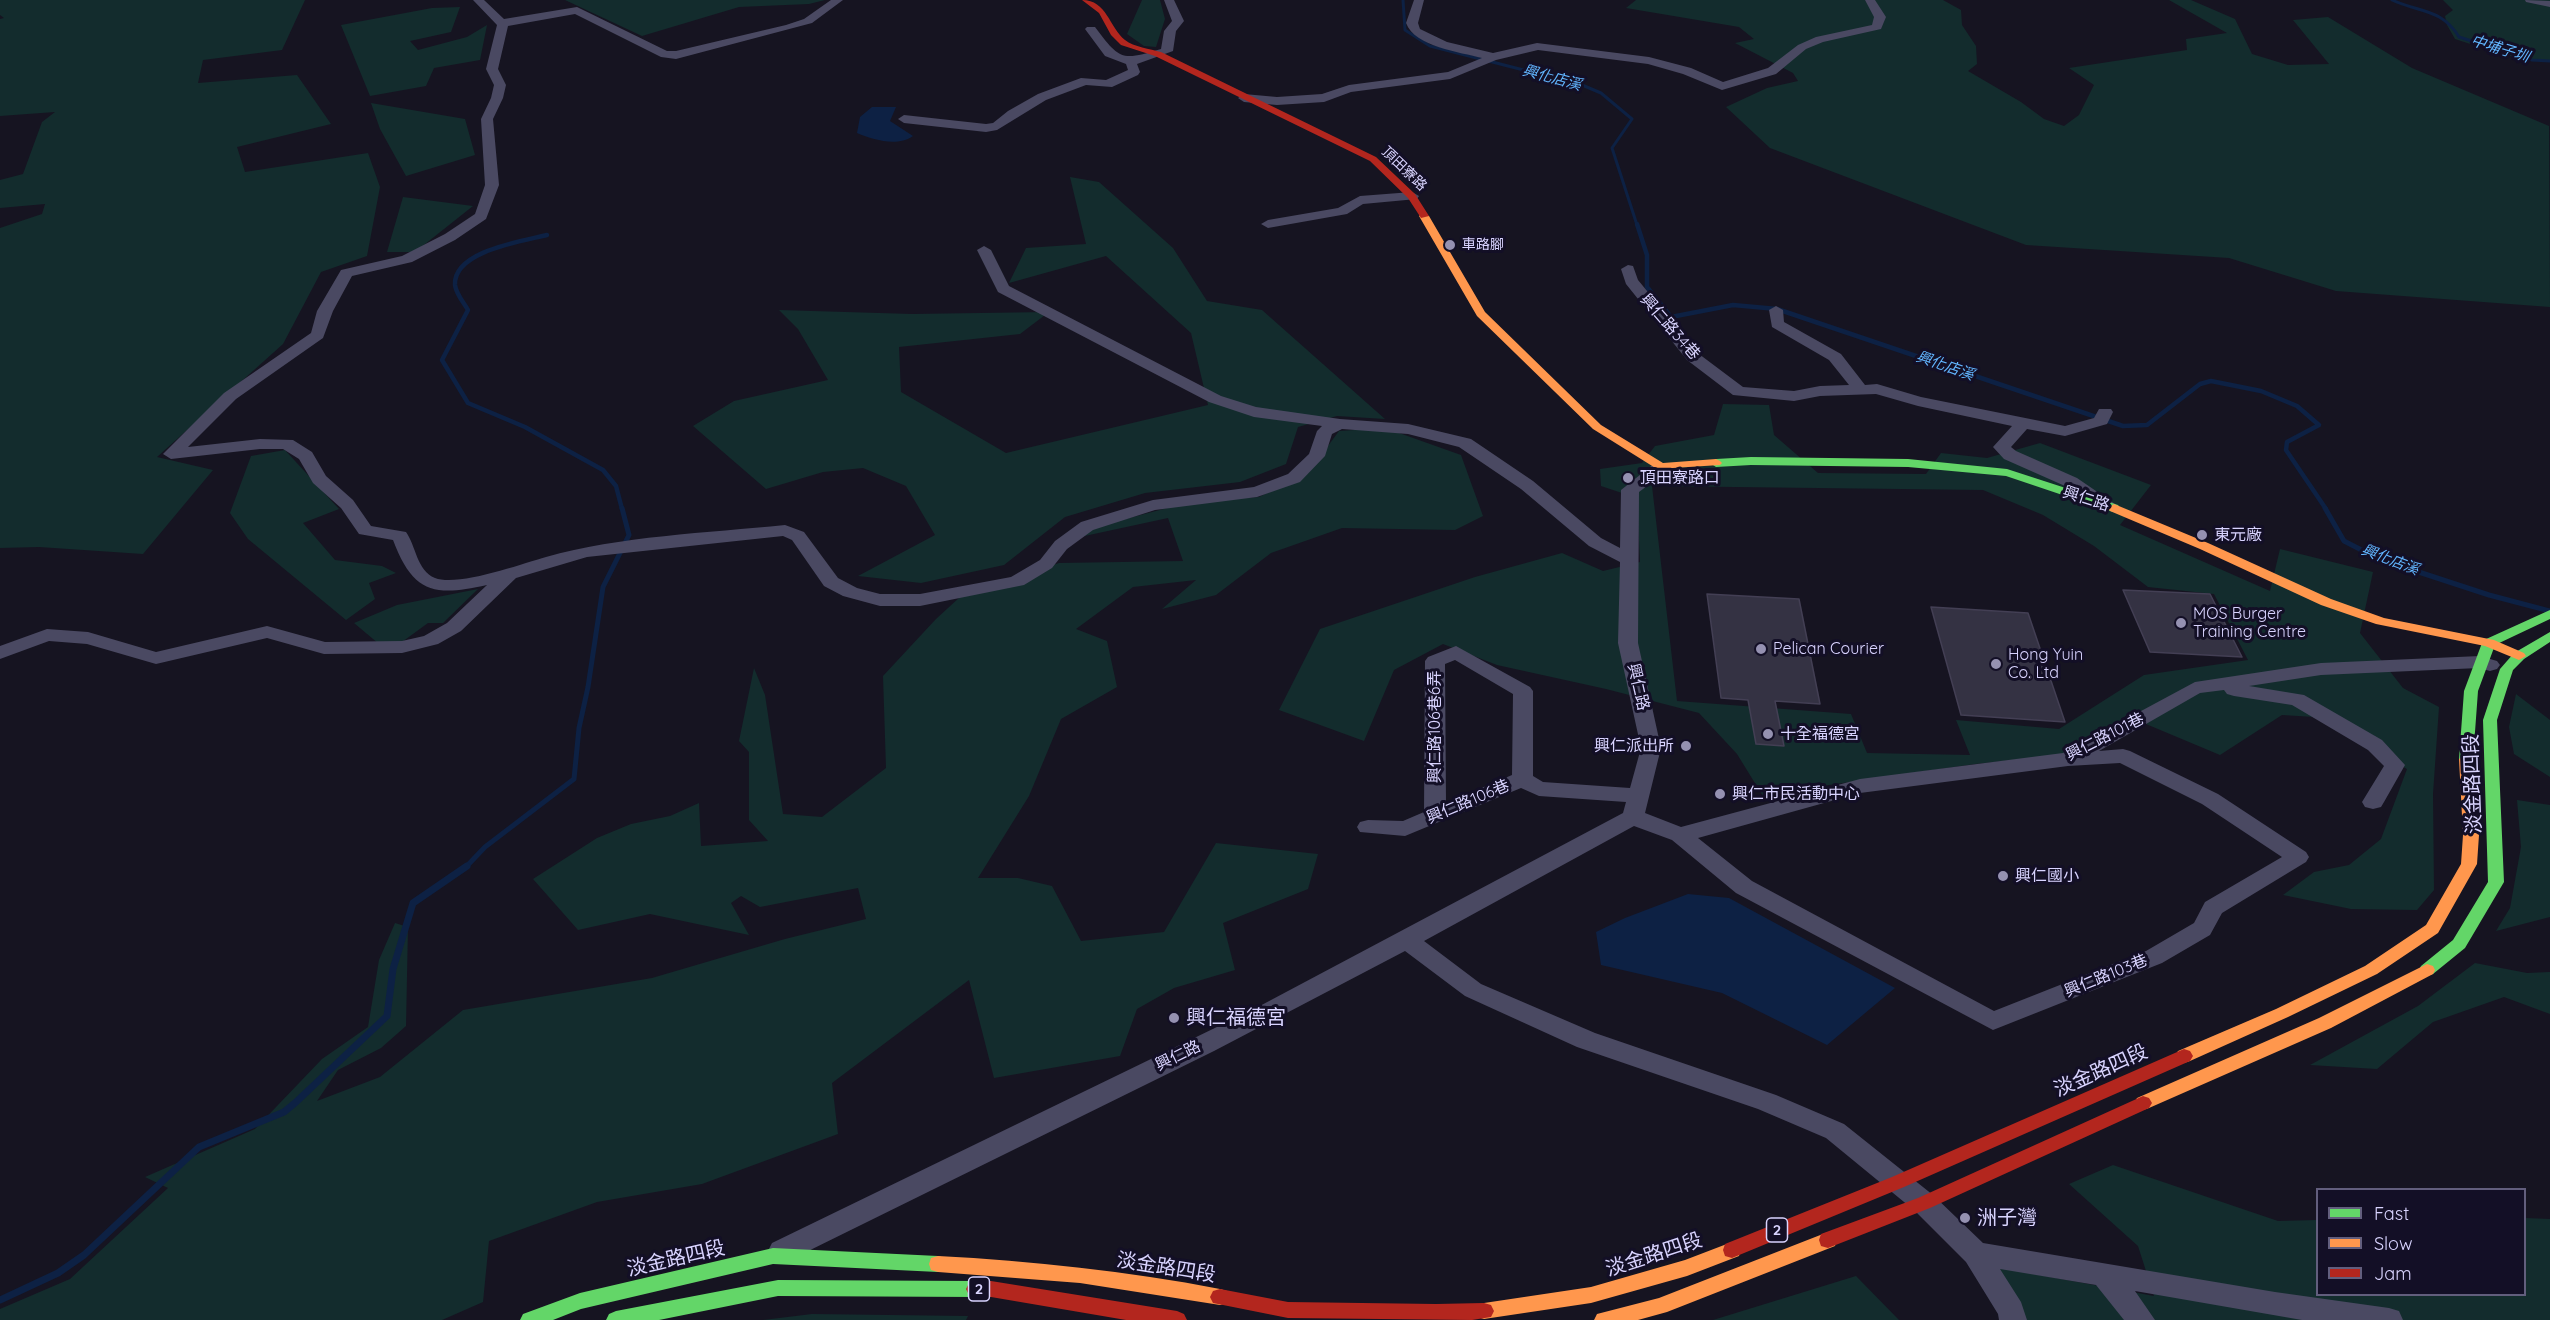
<!DOCTYPE html>
<meta charset="utf-8">
<style>
body{margin:0}
#map{position:relative;width:2550px;height:1320px;overflow:hidden;background:#161421;font-family:Quicksand,sans-serif}
canvas{display:block}
.legend{position:absolute;left:2316px;top:1188px;width:210px;height:108px;box-sizing:border-box;background:#130f26;border:2px solid #625e7d;margin:0;padding:8px 10px;list-style:none;font-size:18px;color:#d9d4ff}
.legend li{display:flex;align-items:center;gap:12px;height:30px}
.legend b{width:30px;border:2px solid #625e7d}
</style>
<div id="map">
<canvas width="2550" height="1320"></canvas>
<ul class="legend">
<li><b style="height:8px;background:#63d668"></b>Fast</li>
<li><b style="height:8px;background:#ff974d"></b>Slow</li>
<li><b style="height:8px;background:#b3261e"></b>Jam</li>
</ul>
</div>
<script>
const ctx = document.querySelector('canvas').getContext('2d');
ctx.lineJoin = 'round';
function fill(path, color) {
  ctx.fillStyle = color;
  ctx.fill(path, 'evenodd');
}
function stroke(path, color, width, dash) {
  ctx.strokeStyle = color;
  ctx.lineWidth = width;
  ctx.lineCap = dash ? 'butt' : 'round';
  ctx.setLineDash(dash || []);
  ctx.stroke(path);
}
function label(font, color, halo, rows, align = 'center') {
  ctx.font = font + ' Quicksand,"Noto Sans TC",sans-serif';
  ctx.lineWidth = 6;
  ctx.setLineDash([]);
  ctx.textBaseline = 'middle';
  ctx.strokeStyle = halo;
  ctx.fillStyle = color;
  for (const [text, x, y, turn = 0] of rows) {
    ctx.save();
    ctx.translate(x, y);
    ctx.rotate((+turn || 0) * Math.PI / 180);
    ctx.textAlign = isNaN(turn) ? turn : align;
    if (halo) ctx.strokeText(text, 0, 0);
    ctx.fillText(text, 0, 0);
    ctx.restore();
  }
}
fill(new Path2D(`
 M0,0H305L282,50L203,60L198,83L297,75L331,124L237,147L245,172L368,153L380,187L367,256L321,272L283,344L157,457L213,470L143,554L39,547L0,548V228L42,214L45,204L0,208V180L23,174L42,122L55,112L0,116V19L4,18L0,15Z
 M565,0H825L809,4L739,7L642,36Z
 M1142,0H1160L1165,19L1156,47L1144,46L1127,34Z
 M1636,0H1943L1961,10L1962,25L1976,46L1977,64L1968,71L2021,102L2044,119L2064,126L2079,115L2094,85L2069,68L2187,50L2186,39L2227,33L2169,0H2191L2235,19L2252,54L2288,65L2329,64L2293,20L2328,17L2412,68L2549,126L2550,307L2336,291L2229,258L2026,245L1770,148L1726,107L1767,88L1798,81L1793,73L1735,43L1754,39L1739,27L1626,8Z
 M2443,0H2550V62L2504,55L2455,39L2447,25L2445,16L2453,10Z
 M460,7L451,32L410,41L418,50L467,37L487,25L480,60L434,68L426,86L370,96L341,25L432,8Z
 M371,103L465,119L475,155L406,176L380,129Z
 M1070,177L1099,182L1173,248L1207,301L1262,310L1385,419L1337,416L1298,427L1286,464L1240,482L1145,493L1065,517L1004,565L921,583L858,576L935,535L906,486L863,468L823,472L766,489L693,426L734,401L828,380L798,329L779,310L912,314L1049,312L1020,334L899,347L901,392L1006,453L1208,405L1191,333L1106,256L1009,283L1026,248L1086,244Z
 M403,197L473,206L415,252H387Z
 M1723,404L1769,405L1774,435L1818,473L1926,474L1941,453L1987,458L2040,443L2151,485L2120,525L2270,591L2280,549L2373,572L2360,633L2403,688L2439,707L2433,794L2434,890L2417,910L2351,909L2283,895L2314,872L2349,865L2381,839L2407,769L2314,717L2282,715L2220,755L2134,719L2062,755L1975,764L1822,786L1766,801L1737,754L1699,713L1606,689L1497,665L1443,644L1394,670L1364,741L1279,710L1320,629L1475,577L1562,553L1603,571L1640,562L1637,498L1601,486L1600,469L1642,463L1655,446L1714,435ZM1652,486L1983,490L2043,515L2094,546L2148,587L2214,594L2248,660L2144,675L2059,729L1956,720L1970,755L1867,753L1851,714L1677,701Z
 M1385,428L1461,455L1483,516L1455,530L1342,528L1271,553L1216,595L1162,609L1196,580L1133,587L1076,629L1107,641L1117,687L1061,719L1029,796L978,878H1018L1052,886L1081,941L1164,932L1216,843L1318,854L1308,889L1223,923L1235,970L1174,988L1137,1009L1120,1056L994,1078L969,980L832,1083L838,1134L702,1184L597,1202L489,1241L483,1302L442,1320H0V1309L70,1279L168,1188L145,1177L255,1129L322,1059L368,1027L379,960L395,923L408,927L406,1026L381,1048L338,1070L317,1101L380,1077L463,1010L652,978L785,939L866,919L858,888L760,907L741,896L731,903L749,935L650,914L578,930L533,879L597,838L631,824L670,816L699,803L701,846L768,841L749,820V752L739,741L754,668L765,695L783,814L822,817L886,768L883,676L936,619L960,597L1059,563L1183,561L1168,518L1080,537L1091,528L1194,501L1259,497L1308,473L1339,431Z
 M285,450L339,509L303,523L335,560L382,566L396,573L369,583L375,599L346,620L248,539L230,513L251,456Z
 M478,589L443,623H428L402,642L379,644L354,623L397,605Z
 M2516,694L2550,720V777L2514,754L2509,727Z
 M2517,800L2550,805V917L2496,931L2510,908L2521,847Z
 M2475,963L2527,973L2550,972V1014L2504,997L2433,1022L2377,1069L2310,1065L2418,1006Z
 M2113,1165L2278,1221L2317,1220L2318,1294H2524L2525,1218L2550,1219V1320H2017L1996,1267L2154,1296L2138,1246L2069,1184Z
 M1856,1276L1899,1320H1713Z
 M812,1314L968,1316L966,1320H763Z`), '#132c2d');
fill(new Path2D(`
 M872,107H896L890,121L913,136C897,147 874,140 857,133L860,117Z
 M1688,894L1729,898L1895,988L1827,1045L1722,993L1601,965L1596,932L1625,918Z`), '#0d2144');
stroke(new Path2D(`
 M1403,0L1405,30L1430,46L1582,85L1601,93L1632,119L1612,148L1637,225
 M2392,0C2420,13 2441,8 2459,37L2532,60L2550,61`), '#0d2144', 3);
stroke(new Path2D(`
 M1637,224L1647,255V287L1671,317L1733,305L1777,309L2123,426L2147,425L2200,384L2211,381L2261,391L2297,406L2319,425L2287,442L2286,450L2326,509
 M547,235C523,241 453,251 455,285C456,294 464,303 468,310L442,360L468,403L525,427L603,470L616,486L622,509`), '#0d2144', 4.5);
stroke(new Path2D(`
 M2325,508L2344,541L2379,559L2489,595L2550,611
 M465,868L485,847L574,779L579,728L588,687L603,587L629,535L622,508`), '#0d2144', 5);
stroke(new Path2D(`
 M0,1300L58,1273L84,1255L199,1147L284,1112L295,1103L387,1016L393,969L413,903L467,866`), '#0d2144', 7);
const building = new Path2D(`
 M2123,590L2210,594L2242,657L2150,652Z
 M1707,594L1799,599L1820,704L1775,701L1784,746L1756,744L1748,700L1721,698Z
 M1931,607L2028,613L2065,722L1961,715Z`);
fill(building, '#343243');
stroke(building, '#433f54', 1.5);
fill(new Path2D(`
 M473,0H484L504,19L577,7L667,51H676L786,25L804,19L831,0H843L812,23L676,59L661,57L575,14L508,26L498,69L506,85L503,98L493,119L499,185L486,219L455,240L412,262L352,276L333,311L323,338L236,399L188,447L260,439L293,440L312,452L326,476L353,500L371,526L406,532C416,546 417,571 435,578C458,587 521,564 546,557C619,536 708,533 785,525L804,532L838,578L857,588L880,594H920L1011,577L1040,560L1055,541L1081,522L1153,500L1254,487L1288,474L1309,454L1317,431L1322,426L1254,417L1209,402L998,292L977,250L984,246L991,250L1009,286L1221,396L1256,407L1340,419L1408,424L1471,439L1533,481L1601,538L1620,548L1621,490L1655,463H1667L1670,467L1667,471L1639,492L1638,643L1661,748L1645,813L1681,827L1860,779L2063,753L2195,682L2321,663L2480,656L2497,661L2500,665L2497,669L2490,671L2479,668L2321,675L2249,686L2304,695L2382,740L2405,765L2384,802L2381,807L2373,809L2365,807L2362,802L2384,766L2368,750L2292,705L2234,696L2227,694L2224,690L2200,693L2099,751L2123,749L2130,751L2218,794L2306,852L2309,857L2306,862L2222,913L2210,935L2162,963L1993,1030L1736,893L1672,840L1634,826L1424,941L1481,984L1595,1033L1776,1095L1844,1124L1933,1195L1983,1243L2275,1292L2389,1308L2399,1311L2403,1320H2302L2135,1291L2155,1320H2124L2096,1285L2000,1269L2021,1302L2027,1320H1999L1998,1314L1966,1262L1915,1211L1826,1138L1758,1109L1577,1047L1465,996L1405,951L1214,1051L792,1259L782,1263L772,1259L768,1251L772,1243L1256,1008L1623,813L1626,802L1539,796L1521,788L1405,836L1360,832L1357,827L1360,822L1368,820L1403,821L1424,812L1425,661L1428,657L1456,646L1530,687L1533,691V776L1543,782L1630,788L1641,748L1618,643L1620,562L1589,546L1521,489L1459,447L1408,434L1342,429L1332,434L1325,456L1300,482L1257,497L1155,510L1093,530L1067,549L1052,568L1024,585L920,606H880L843,596L824,586L792,540L783,536L587,557L516,578L461,631L438,644L402,653L324,654L267,638L156,664L87,644L49,641L0,659V646L47,629L88,632L156,652L267,626L325,642L402,641L424,636L447,623L487,585C434,597 413,593 393,540L359,534L341,508L313,483L299,459L283,449H260L171,459L163,454L224,393L311,333L317,311L341,270L402,256L445,234L475,214L485,185L481,119L491,98L494,85L486,69L497,25ZM1455,660L1513,694L1512,775L1446,803L1445,664ZM2120,763L2202,804L2282,857L2205,902L2194,923L2146,951L1994,1011L1752,881L1698,838L1860,793L2068,766Z
 M1164,0H1174L1184,21L1176,31L1173,51L1137,64L1140,72L1138,75L1112,87L1086,85L1046,100L997,130L986,132L904,123L898,119L904,115L986,124L993,123L1008,111L1038,94L1081,78L1106,80L1128,70L1126,64L1105,56L1085,29L1087,27H1095C1120,60 1121,61 1161,49L1164,31L1172,21Z
 M1414,0H1424L1418,23L1420,29L1447,42L1493,53L1537,43L1649,57L1691,68L1723,82L1768,68L1798,45L1816,37L1872,25L1874,17L1865,0H1875L1886,17L1881,29L1823,42L1806,49L1776,74L1722,90L1683,74L1648,64L1538,50L1496,60L1450,79L1351,92L1324,102L1277,105L1244,102L1238,98L1244,94L1277,97L1322,94L1349,85L1448,72L1482,58C1460,52 1415,47 1406,23Z
 M2525,0L2550,1V7L2526,2Z
 M1412,192L1419,196L1417,199L1363,204L1347,214L1268,228L1261,224L1268,220L1338,208L1360,196Z
 M1628,265L1633,266L1638,280L1699,354L1743,387L1794,391L1820,386L1849,385L1829,360L1772,327L1769,310L1776,306L1783,310L1784,322L1841,354L1865,385L1877,384L1921,397L2065,426L2094,418L2099,409H2111L2113,412L2107,424L2065,436L2027,429L2011,447L2016,451L2077,478L2115,504L2112,508H2100L2065,486L2004,459L1993,447L2012,426L1918,406L1876,394L1820,396L1794,401L1733,395L1687,360L1626,284L1621,269Z`), '#4a4962');
fill(new Path2D(`
 M1751,457L1908,459L2007,469L2118,505L2120,508L2114,512L2110,511L2006,476L1908,467L1751,465L1716,467L1710,463L1716,459Z
 M2550,610V619L2495,645L2478,691L2473,759L2471,762H2461L2459,759L2464,691L2482,643L2484,640Z
 M2550,632V642L2524,659L2513,670L2497,720L2504,882L2465,948L2433,974L2427,976L2421,974L2419,970L2421,966L2453,940L2488,882L2483,720L2500,669L2514,653Z
 M773,1248L938,1256L945,1258L947,1264L945,1270L938,1272L773,1264L581,1309L553,1320H520L523,1314L580,1293Z
 M778,1280L976,1281L983,1283L986,1289L983,1295L976,1297L778,1296L659,1320H606L609,1314L616,1311Z`), '#63d668');
fill(new Path2D(`
 M1421,214L1429,216L1485,312L1601,425L1663,463L1716,459L1720,461L1722,463L1720,465L1657,469L1593,429L1477,316L1419,216Z
 M2114,504L2208,543L2331,599L2384,618L2494,640L2524,653L2526,656L2519,660L2485,646L2376,624L2321,605L2200,549L2110,511L2108,508Z
 M2466,754L2473,759L2479,835L2477,864L2438,933L2377,974L2288,1017L2190,1061L2184,1063L2178,1061L2175,1056L2178,1051L2276,1009L2365,966L2426,925L2461,864L2463,835L2459,759Z
 M2427,964L2433,966L2435,970L2433,974L2331,1028L2149,1108L2143,1110L2137,1108L2134,1103L2137,1098L2319,1018Z
 M1828,1232L1835,1234L1837,1240L1835,1246L1667,1312L1638,1320H1594L1597,1314L1659,1298Z
 M1732,1242L1739,1244L1741,1250L1739,1256L1687,1276L1591,1303L1484,1319L1477,1317L1474,1311L1477,1305L1484,1303L1591,1287L1685,1260Z
 M938,1256C1033,1261 1127,1271 1220,1289L1227,1291L1230,1297L1227,1303L1220,1305L1080,1283L938,1272L931,1270L929,1264L931,1258Z`), '#ff974d');
fill(new Path2D(`
 M1082,0C1107,0 1109,27 1125,40C1134,47 1150,49 1161,52L1376,157L1415,194L1429,216L1421,218L1408,198L1370,161L1155,56L1121,45L1111,35L1099,13Z
 M2184,1049L2190,1051L2193,1056L2190,1061L1904,1187L1732,1258L1725,1256L1723,1250L1725,1244L1892,1177Z
 M2143,1096L2149,1098L2152,1103L2149,1108L1930,1208L1828,1248L1821,1246L1819,1240L1821,1234L1918,1198Z
 M976,1281H991L1177,1311L1184,1314L1187,1320H1126L991,1297L969,1295L966,1289L969,1283Z
 M1220,1289L1288,1302L1436,1304L1484,1303L1491,1305L1494,1311L1491,1317L1472,1320L1288,1318L1213,1303L1210,1297L1213,1291Z`), '#b3261e');
for (const [x, y, r, color] of [
 [1450,245,6,"#9591b1"],
 [1628,478,6,"#9591b1"],
 [2202,535,6,"#9591b1"],
 [2181,623,6,"#9591b1"],
 [1761,649,6,"#9591b1"],
 [1996,664,6,"#9591b1"],
 [1768,734,6,"#9591b1"],
 [1686,746,6,"#9591b1"],
 [1720,794,6,"#9591b1"],
 [2003,876,6,"#9591b1"],
 [1174,1018,6,"#9591b1"],
 [1965,1218,6,"#9591b1"]
]) {
  const dot = new Path2D();
  dot.arc(x, y, r, 0, 2 * Math.PI);
  ctx.fillStyle = color;
  ctx.fill(dot);
  stroke(dot, '#130f26', 2);
}
label('14px', '#d9d4ff', '#130f26', [
 ["頂田寮路",1404,169,44]
]);
label('14px', '#d9d4ff', '#130f26', [
 ["車路腳",1462,245]
], 'left');
label('italic 15px', '#62b6ff', '#130f26', [
 ["中埔子圳",2500,49,17],
 ["興化店溪",1552,78,15],
 ["興化店溪",1945,366,19],
 ["興化店溪",2390,560,21]
]);
for (const [x, y, w] of [
 [1777,1230,21],
 [979,1289,21]
]) {
  const box = new Path2D();
  box.roundRect(x - w / 2, y - 12, w, 24, 4.5);
  ctx.fillStyle = '#130f26';
  ctx.fill(box);
  stroke(box, '#d9d4ff', 1.5);
}
label('bold 15px', '#d9d4ff', null, [
 ["2",1777,1230],
 ["2",979,1289]
]);
label('16px', '#d9d4ff', '#130f26', [
 ["興仁路34巷",1670,327,49],
 ["興仁路",2086,499,18],
 ["興仁路",1638,687,77],
 ["興仁路106巷6弄",1435,727,-90],
 ["興仁路101巷",2105,737,-27],
 ["興仁路106巷",1468,802,-23],
 ["興仁路103巷",2106,976,-22],
 ["興仁路",1178,1056,-26]
]);
label('16px', '#d9d4ff', '#130f26', [
 ["頂田寮路口",1640,478],
 ["東元廠",2214,535],
 ["MOS Burger",2193,614],
 ["Training Centre",2193,632],
 ["Pelican Courier",1773,649],
 ["Hong Yuin",2008,655],
 ["Co. Ltd",2008,673],
 ["十全福德宮",1780,734],
 ["興仁派出所",1674,746,"right"],
 ["興仁市民活動中心",1732,794],
 ["興仁國小",2015,876]
], 'left');
label('20px', '#d9d4ff', '#130f26', [
 ["淡金路四段",2473,784,-92],
 ["淡金路四段",2101,1071,-24],
 ["淡金路四段",1654,1255,-18],
 ["淡金路四段",676,1259,-13],
 ["淡金路四段",1166,1268,9]
]);
label('20px', '#d9d4ff', '#130f26', [
 ["興仁福德宮",1186,1018],
 ["洲子灣",1977,1218]
], 'left');
</script>
